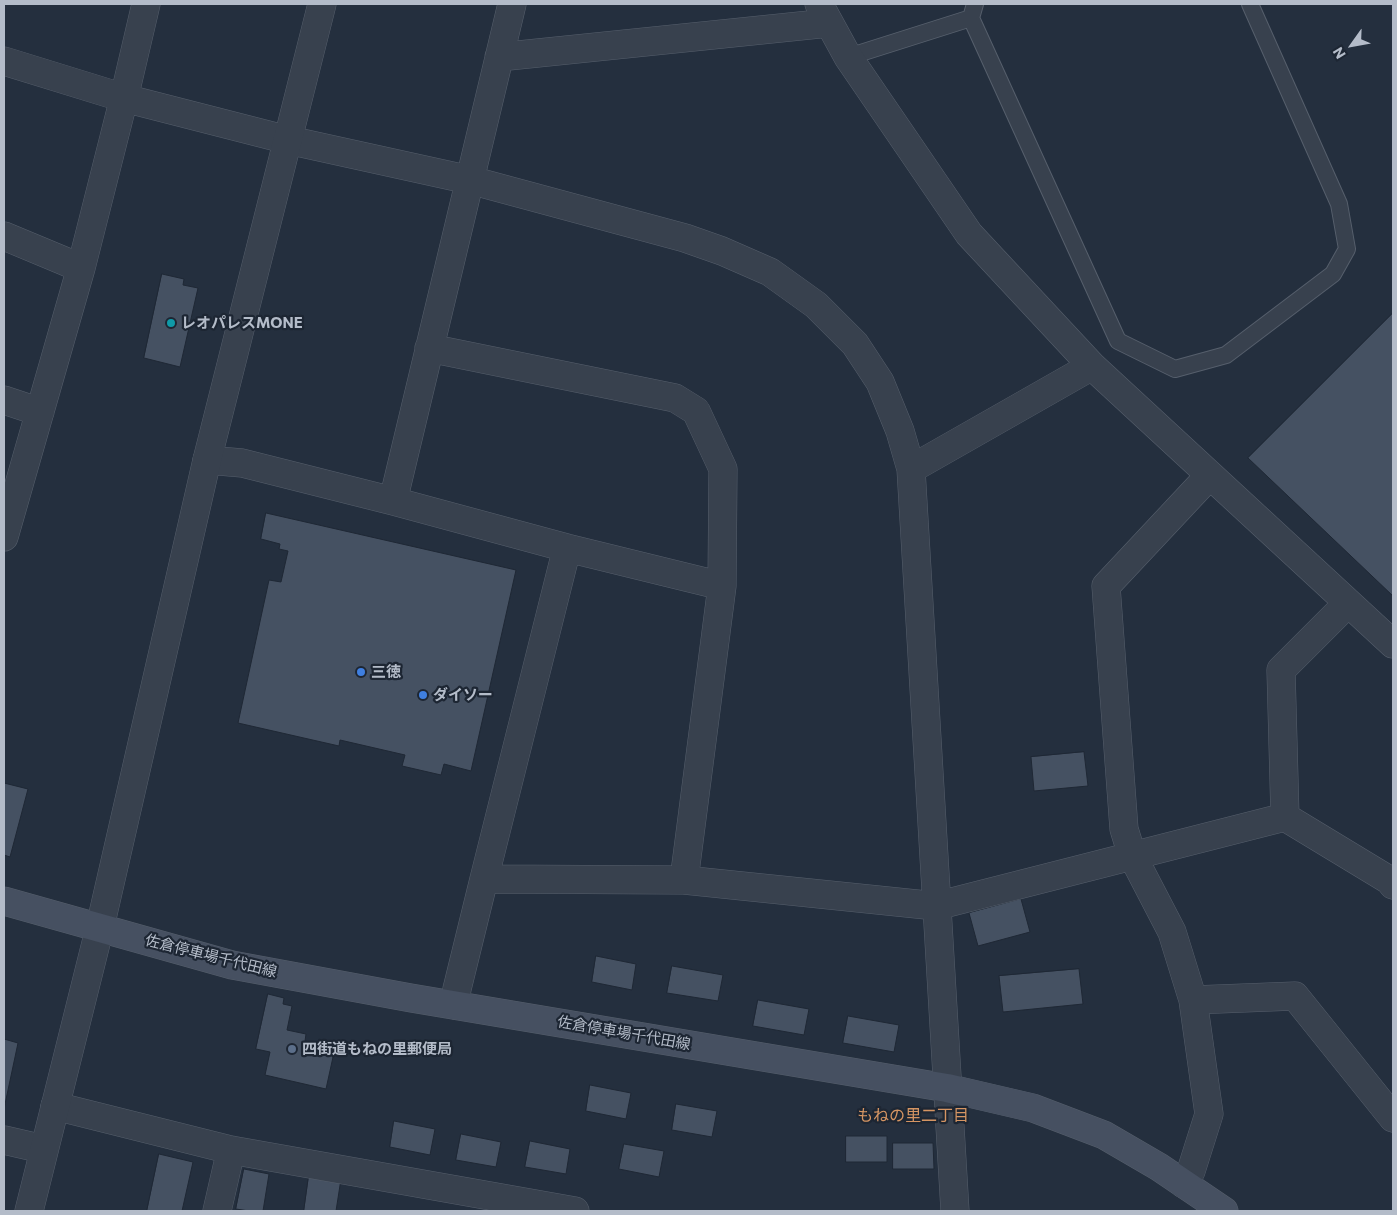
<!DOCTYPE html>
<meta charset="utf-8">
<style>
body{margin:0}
#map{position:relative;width:1397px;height:1215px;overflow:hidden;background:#242f3e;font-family:Commissioner,sans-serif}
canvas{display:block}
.frame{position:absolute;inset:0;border:5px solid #b4bcc9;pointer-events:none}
.north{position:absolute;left:1327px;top:20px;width:50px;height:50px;-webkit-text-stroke:4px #1d2633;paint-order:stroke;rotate:238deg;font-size:14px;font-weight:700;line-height:20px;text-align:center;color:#b4bcc9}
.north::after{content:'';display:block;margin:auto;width:18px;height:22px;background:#b4bcc9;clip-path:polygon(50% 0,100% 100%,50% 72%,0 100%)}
</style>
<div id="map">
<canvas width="1397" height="1215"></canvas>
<div class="frame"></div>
<div class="north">N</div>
</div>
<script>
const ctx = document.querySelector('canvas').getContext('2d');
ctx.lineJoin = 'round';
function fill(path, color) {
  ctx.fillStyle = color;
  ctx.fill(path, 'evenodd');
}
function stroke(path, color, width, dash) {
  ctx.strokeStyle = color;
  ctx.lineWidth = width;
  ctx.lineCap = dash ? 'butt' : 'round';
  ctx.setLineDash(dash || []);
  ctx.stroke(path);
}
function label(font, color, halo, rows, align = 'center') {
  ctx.font = font + ' Commissioner,"Noto Sans JP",sans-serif';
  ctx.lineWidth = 4.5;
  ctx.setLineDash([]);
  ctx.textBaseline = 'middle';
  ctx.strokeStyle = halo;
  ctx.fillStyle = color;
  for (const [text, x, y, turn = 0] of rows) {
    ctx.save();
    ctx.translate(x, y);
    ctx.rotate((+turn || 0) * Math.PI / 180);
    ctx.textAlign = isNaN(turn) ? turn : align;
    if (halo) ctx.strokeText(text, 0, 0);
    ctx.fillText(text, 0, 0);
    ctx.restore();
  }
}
const building = new Path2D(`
 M162,274L184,279L183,285L198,288L180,367L144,358Z
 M1393,313V596L1248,458Z
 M266,513L516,570L471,771L444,764L441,775L402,766L405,755L340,740L339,746L238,723L269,580L281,582L288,551L279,549L280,544L261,539Z
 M1084,752L1088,786L1034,791L1031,757Z
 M4,783L28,789L10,857L4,855Z
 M1021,899L1030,932L978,946L969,913Z
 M596,956L636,964L632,990L592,982Z
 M672,966L723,975L718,1001L667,993Z
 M1079,969L1083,1004L1003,1012L999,976Z
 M268,994L284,998L283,1004L292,1006L287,1030L306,1034L305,1041L335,1048L326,1089L265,1075L270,1052L256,1049Z
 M758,1000L809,1009L804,1035L753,1026Z
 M848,1016L899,1025L894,1052L843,1043Z
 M4,1039L18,1043L4,1109Z
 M590,1085L631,1093L626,1119L586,1111Z
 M676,1104L717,1111L712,1137L672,1130Z
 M394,1121L435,1129L430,1155L390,1147Z
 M461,1134L501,1142L496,1167L456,1160Z
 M846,1136H887V1162H846Z
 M530,1141L570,1149L566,1174L525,1167Z
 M893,1143H933L934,1169H893Z
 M624,1144L664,1151L659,1177L619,1169Z
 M159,1154L193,1162L182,1211H147Z
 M244,1169L269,1174L263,1211H249L236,1209Z
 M309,1175L341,1179L336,1211H304Z`);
fill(building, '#455162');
stroke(building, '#1f2835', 1);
const service = new Path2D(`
 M975,4L971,18L1118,341L1175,369L1226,355L1333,274L1347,249L1339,204L1250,4
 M848,57L971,18`);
const minor = new Path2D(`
 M819,4L848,57L969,234L1092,366L1393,644
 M499,57L829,23
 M4,61L124,98L288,140L470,180L685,238L722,251L770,272L816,305L855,344L880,382L900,431L911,469L955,1211
 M4,236L81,268
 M429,348L675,398L696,411L723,469L722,586L684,880
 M4,400L40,412
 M207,460L242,463L393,501L567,548L722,586
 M911,469L1092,366
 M393,501L512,4
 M4,537L81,268L124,98L146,4
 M567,548L484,879L684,880L936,906L1285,817L1389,880L1393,885
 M1285,817L1281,670L1348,603
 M1193,1000L1295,996L1393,1118
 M455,1005L457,989L484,879
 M55,1106L231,1150L575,1211
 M4,1140L43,1149
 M1184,1184L1191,1171L1209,1114L1193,1000L1172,932L1132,855L1124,829L1106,586L1210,475
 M217,1211L231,1150`);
const tertiary = new Path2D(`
 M29,1211L100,927L207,460L322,4`);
const secondary = new Path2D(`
 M4,901L232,965L411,998L947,1088L1033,1108L1104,1135L1159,1167L1224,1211`);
stroke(service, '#565f6c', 18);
stroke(minor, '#565f6c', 29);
stroke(tertiary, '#565f6c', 29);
stroke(secondary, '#565f6c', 29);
stroke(service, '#38414e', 16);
stroke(minor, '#38414e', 28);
stroke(tertiary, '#38414e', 28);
stroke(secondary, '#465061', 28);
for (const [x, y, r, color] of [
 [171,323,5,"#0f9aa8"],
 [361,672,5,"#3f7fe0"],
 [423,695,5,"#3f7fe0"],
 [292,1049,5,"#5c6f8a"]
]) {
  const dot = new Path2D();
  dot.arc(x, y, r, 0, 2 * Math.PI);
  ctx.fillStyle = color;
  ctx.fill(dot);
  stroke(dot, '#1d2633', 2);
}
label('bold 15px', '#b4bcc9', '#1d2633', [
 ["レオパレスMONE",181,323],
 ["三徳",371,672],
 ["ダイソー",433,695],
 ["四街道もねの里郵便局",302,1049]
], 'left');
label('15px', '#b4bcc9', '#1d2633', [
 ["佐倉停車場千代田線",211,956,14],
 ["佐倉停車場千代田線",624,1033,10]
]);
label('16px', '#d59563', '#1d2633', [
 ["もねの里二丁目",913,1116]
]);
</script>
